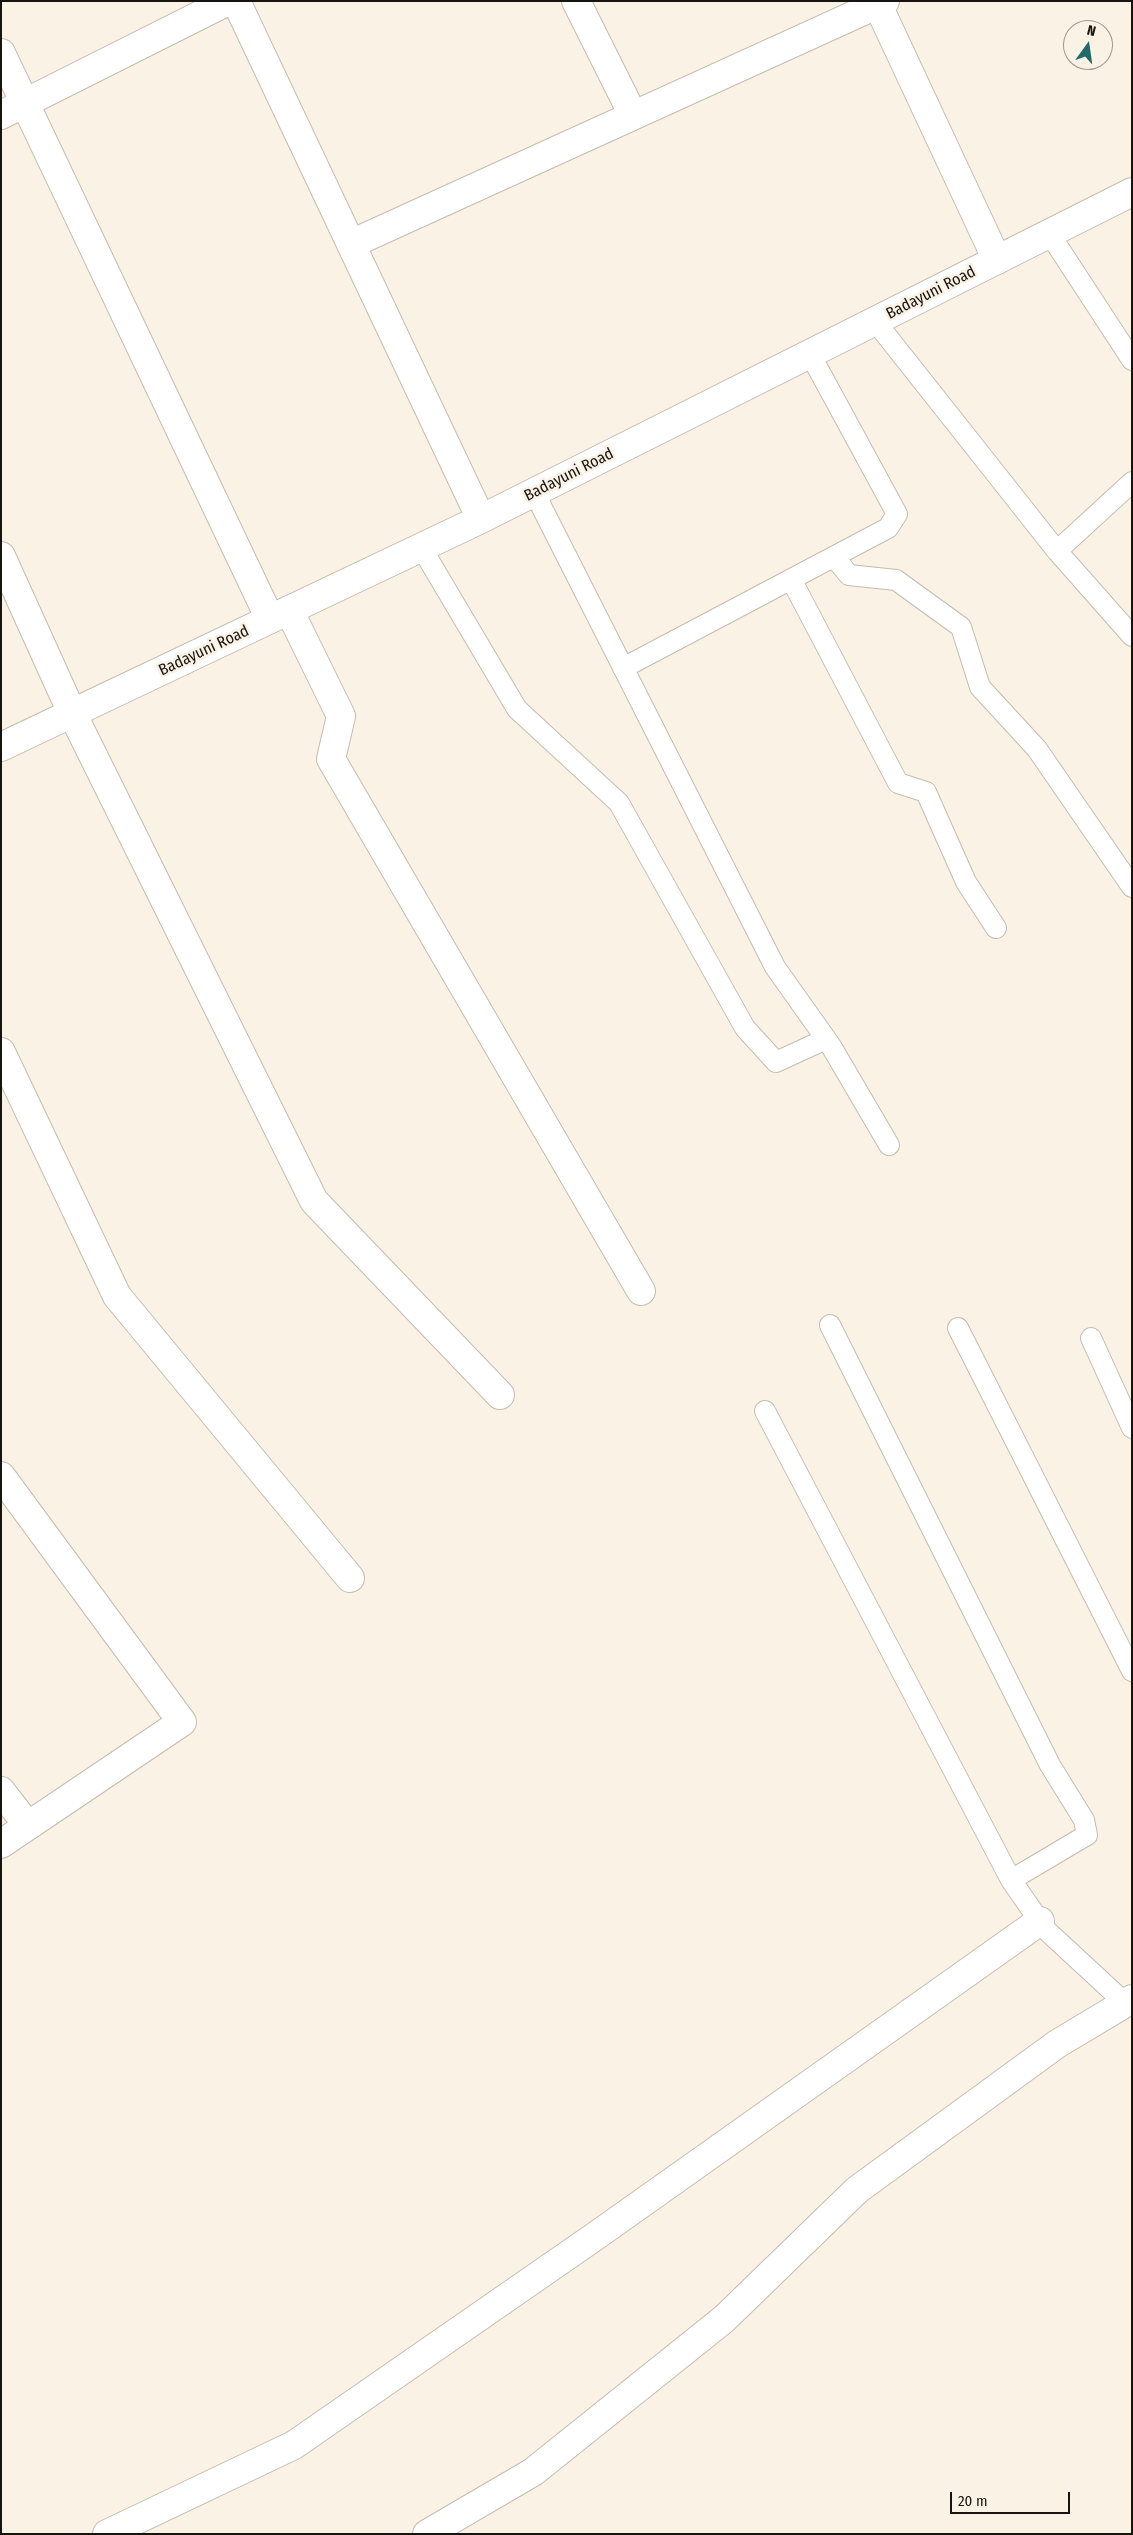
<!DOCTYPE html>
<style>
body{margin:0}
#map{position:relative;width:1133px;height:2535px;overflow:hidden;background:#faf2e5;font-family:"Fira Sans Condensed",sans-serif}
canvas{display:block}
.frame{position:absolute;inset:0;border:2px solid #171410;pointer-events:none}
.north{position:absolute;left:1063px;top:20px;width:50px;height:50px;box-sizing:border-box;background:#faf2e5;border:1px solid #9f9990;border-radius:50%;rotate:14deg;font-size:14px;font-weight:700;line-height:20px;text-align:center;color:#171410}
.north::after{content:'';display:block;margin:auto;width:18px;height:22px;background:#1e6b6a;clip-path:polygon(50% 0,100% 100%,50% 72%,0 100%)}
.scale{position:absolute;left:950px;top:2492px;width:120px;height:22px;box-sizing:border-box;border:2px solid #171410;border-top:0;padding-left:6px;font-size:15px;line-height:18px;white-space:nowrap;color:#171410;-webkit-text-stroke:4px #faf2e5;paint-order:stroke}
</style>
<div id="map">
<canvas width="1133" height="2535"></canvas>
<div class="frame"></div>
<div class="north">N</div>
<div class="scale">20 m</div>
</div>
<script>
const ctx = document.querySelector('canvas').getContext('2d');
ctx.lineJoin = 'round';
function stroke(path, color, width, dash) {
  ctx.strokeStyle = color;
  ctx.lineWidth = width;
  ctx.lineCap = dash ? 'butt' : 'round';
  ctx.setLineDash(dash || []);
  ctx.stroke(path);
}
function label(font, color, halo, rows, align = 'center') {
  ctx.font = font + ' "Fira Sans Condensed",sans-serif';
  ctx.lineWidth = 5;
  ctx.setLineDash([]);
  ctx.textBaseline = 'middle';
  ctx.strokeStyle = halo;
  ctx.fillStyle = color;
  for (const [text, x, y, turn = 0] of rows) {
    ctx.save();
    ctx.translate(x, y);
    ctx.rotate((+turn || 0) * Math.PI / 180);
    ctx.textAlign = isNaN(turn) ? turn : align;
    if (halo) ctx.strokeText(text, 0, 0);
    ctx.fillText(text, 0, 0);
    ctx.restore();
  }
}
const service = new Path2D(`
 M1049,233L1132,360
 M875,321L1057,551L1132,636
 M534,492L775,967L831,1046L889,1145
 M421,547L517,709L619,803L745,1028L776,1062L826,1039
 M1057,551L1132,482
 M834,557L849,575L896,580L961,627L980,687L1037,749L1132,887
 M791,579L898,783L926,792L966,882L996,928
 M623,668L888,528L897,514L810,354
 M830,1325L1050,1765L1084,1820L1087,1835L1011,1880
 M958,1328L1132,1671
 M1091,1338L1132,1428
 M765,1411L1011,1880L1045,1929L1125,2003`);
const minor = new Path2D(`
 M576,1L633,115
 M876,1L997,260
 M1,53L270,619
 M1,115L228,1
 M351,244L885,1
 M1,556L72,713L314,1201L500,1395
 M289,610L341,716L331,759L641,1291
 M1,1052L117,1296L350,1578
 M1,1476L182,1722L1,1844
 M1,1791L28,1826
 M107,2534L294,2445L597,2235L1040,1921
 M427,2534L533,2472L724,2319L857,2190L1057,2044L1132,1999`);
const tertiary = new Path2D(`
 M236,1L481,519
 M1,747L481,519L1132,192`);
stroke(service, '#c3bcaf', 22);
stroke(minor, '#c3bcaf', 30);
stroke(tertiary, '#c3bcaf', 30);
stroke(service, '#fff', 20);
stroke(minor, '#fff', 28);
stroke(tertiary, '#fff', 28);
label('16px', '#171410', '#faf2e5', [
 ["Badayuni Road",931,293,-27],
 ["Badayuni Road",569,475,-27],
 ["Badayuni Road",204,651,-25]
]);
</script>
